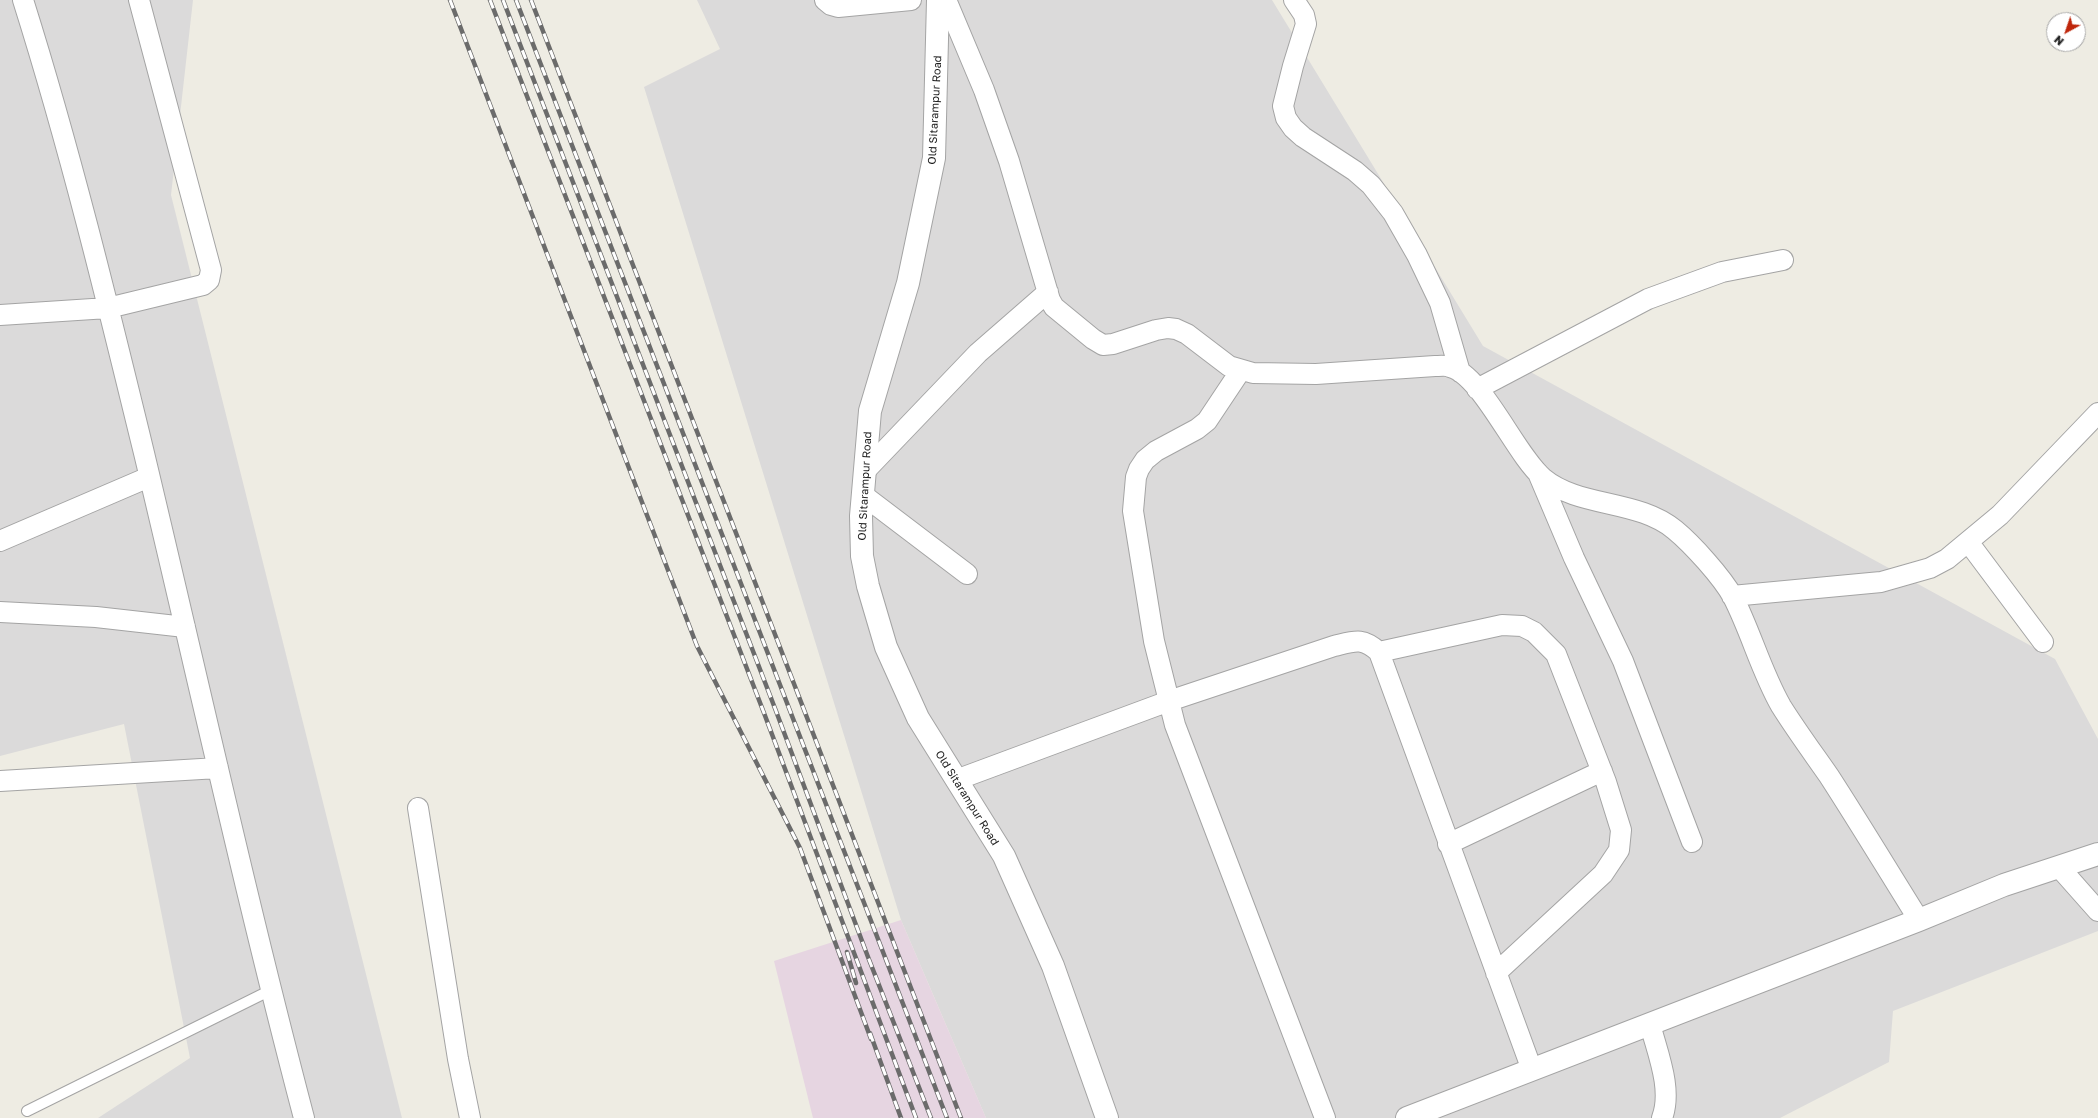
<!DOCTYPE html>
<style>
body{margin:0}
#map{position:relative;width:2098px;height:1118px;overflow:hidden;background:#eeece3;font-family:"Golos Text",sans-serif}
canvas{display:block}
.north{position:absolute;left:2046px;top:12px;width:40px;height:40px;box-sizing:border-box;background:#fff;border:1px solid #a5a5a5;border-radius:50%;rotate:220deg;font-size:11px;font-weight:700;line-height:16px;text-align:center;color:#1d1d1d}
.north::after{content:'';display:block;margin:auto;width:14px;height:18px;background:#bf260b;clip-path:polygon(50% 0,100% 100%,50% 72%,0 100%)}
</style>
<div id="map">
<canvas width="2098" height="1118"></canvas>
<div class="north">N</div>
</div>
<script>
const ctx = document.querySelector('canvas').getContext('2d');
ctx.lineJoin = 'round';
function fill(path, color) {
  ctx.fillStyle = color;
  ctx.fill(path, 'evenodd');
}
function stroke(path, color, width, dash) {
  ctx.strokeStyle = color;
  ctx.lineWidth = width;
  ctx.lineCap = dash ? 'butt' : 'round';
  ctx.setLineDash(dash || []);
  ctx.stroke(path);
}
function label(font, color, halo, rows, align = 'center') {
  ctx.font = font + ' "Golos Text",sans-serif';
  ctx.lineWidth = 3;
  ctx.setLineDash([]);
  ctx.textBaseline = 'middle';
  ctx.strokeStyle = halo;
  ctx.fillStyle = color;
  for (const [text, x, y, turn = 0] of rows) {
    ctx.save();
    ctx.translate(x, y);
    ctx.rotate((+turn || 0) * Math.PI / 180);
    ctx.textAlign = isNaN(turn) ? turn : align;
    if (halo) ctx.strokeText(text, 0, 0);
    ctx.fillText(text, 0, 0);
    ctx.restore();
  }
}
fill(new Path2D(`
 M0,0H193L171,195L402,1118H98L190,1058L124,724L0,756Z
 M697,0H1272L1483,346L2055,659L2098,739V931L1893,1011L1889,1062L1780,1118H986L901,920L644,87L720,49Z`), '#dbdada');
fill(new Path2D(`
 M901,920L986,1118H813L774,961Z`), '#e6d5e1');
const service = new Path2D(`
 M27,1111L271,990`);
const minor = new Path2D(`
 M23,0C70,149 107,301 144,453C197,675 246,898 304,1118
 M825,0L831,5L838,7L911,0
 M1294,0L1304,15L1306,24L1293,66L1283,106L1286,118L1293,128L1303,137L1355,171L1371,185L1393,213L1417,255L1440,303L1460,372
 M947,2L984,90L1009,161L1050,300L1054,307L1093,339L1103,345L1113,344L1156,330L1168,328L1176,329L1187,334L1229,366L1253,373L1316,374L1435,366C1439,366 1446,365 1450,367C1482,375 1515,454 1543,478C1579,508 1638,499 1675,530C1692,544 1722,577 1733,597C1751,632 1761,671 1781,706C1796,730 1813,753 1829,776C1860,824 1889,872 1919,920
 M0,315L108,308L203,285L209,280L211,270L139,0
 M1241,370L1207,421L1197,429L1156,451L1145,460L1139,469L1136,477L1133,511L1154,641L1175,725L1325,1118
 M1477,389L1648,299L1722,272L1783,260
 M865,471L978,353L1048,292
 M1538,473L1574,558L1623,661L1692,842
 M863,495L967,574
 M0,541L149,477
 M1969,543L2043,642
 M1732,596L1881,582L1930,568L1947,559L2000,515L2098,413
 M0,612L96,617L185,627
 M1379,652L1502,625L1522,626L1534,632L1556,654L1606,782L1621,830L1619,850L1603,874L1496,973
 M956,780L1169,701L1334,646C1355,641 1362,637 1379,652L1532,1070
 M0,781L218,768
 M418,808L458,1059L470,1118
 M1448,844L1602,771
 M2059,867L2098,911
 M1650,1024C1657,1052 1673,1089 1662,1118`);
const tertiary = new Path2D(`
 M938,0L934,158L908,283L870,411L861,516L862,556L868,586L886,647L918,718L1004,856L1053,966L1107,1118
 M1407,1118L1919,920L2004,885L2098,854`);
stroke(service, '#a4a4a4', 12);
stroke(minor, '#a4a4a4', 22);
stroke(tertiary, '#a4a4a4', 24);
stroke(service, '#fff', 10);
stroke(minor, '#fff', 20);
stroke(tertiary, '#fff', 22);
const rail = new Path2D(`
 M450,0L697,646L800,848L871,1039
 M490,0L764,713L916,1118
 M503,0L776,711L868,957L931,1118
 M516,0L947,1118
 M531,0L961,1118
 M847,952L856,983
 M870,1033L901,1118`);
stroke(rail, '#6b6b6b', 4.5);
stroke(rail, '#fff', 3, [9]);
label('11px', '#1d1d1d', '#fff', [
 ["Old Sitarampur Road",935,110,-87],
 ["Old Sitarampur Road",865,486,-87],
 ["Old Sitarampur Road",967,798,58]
]);
</script>
